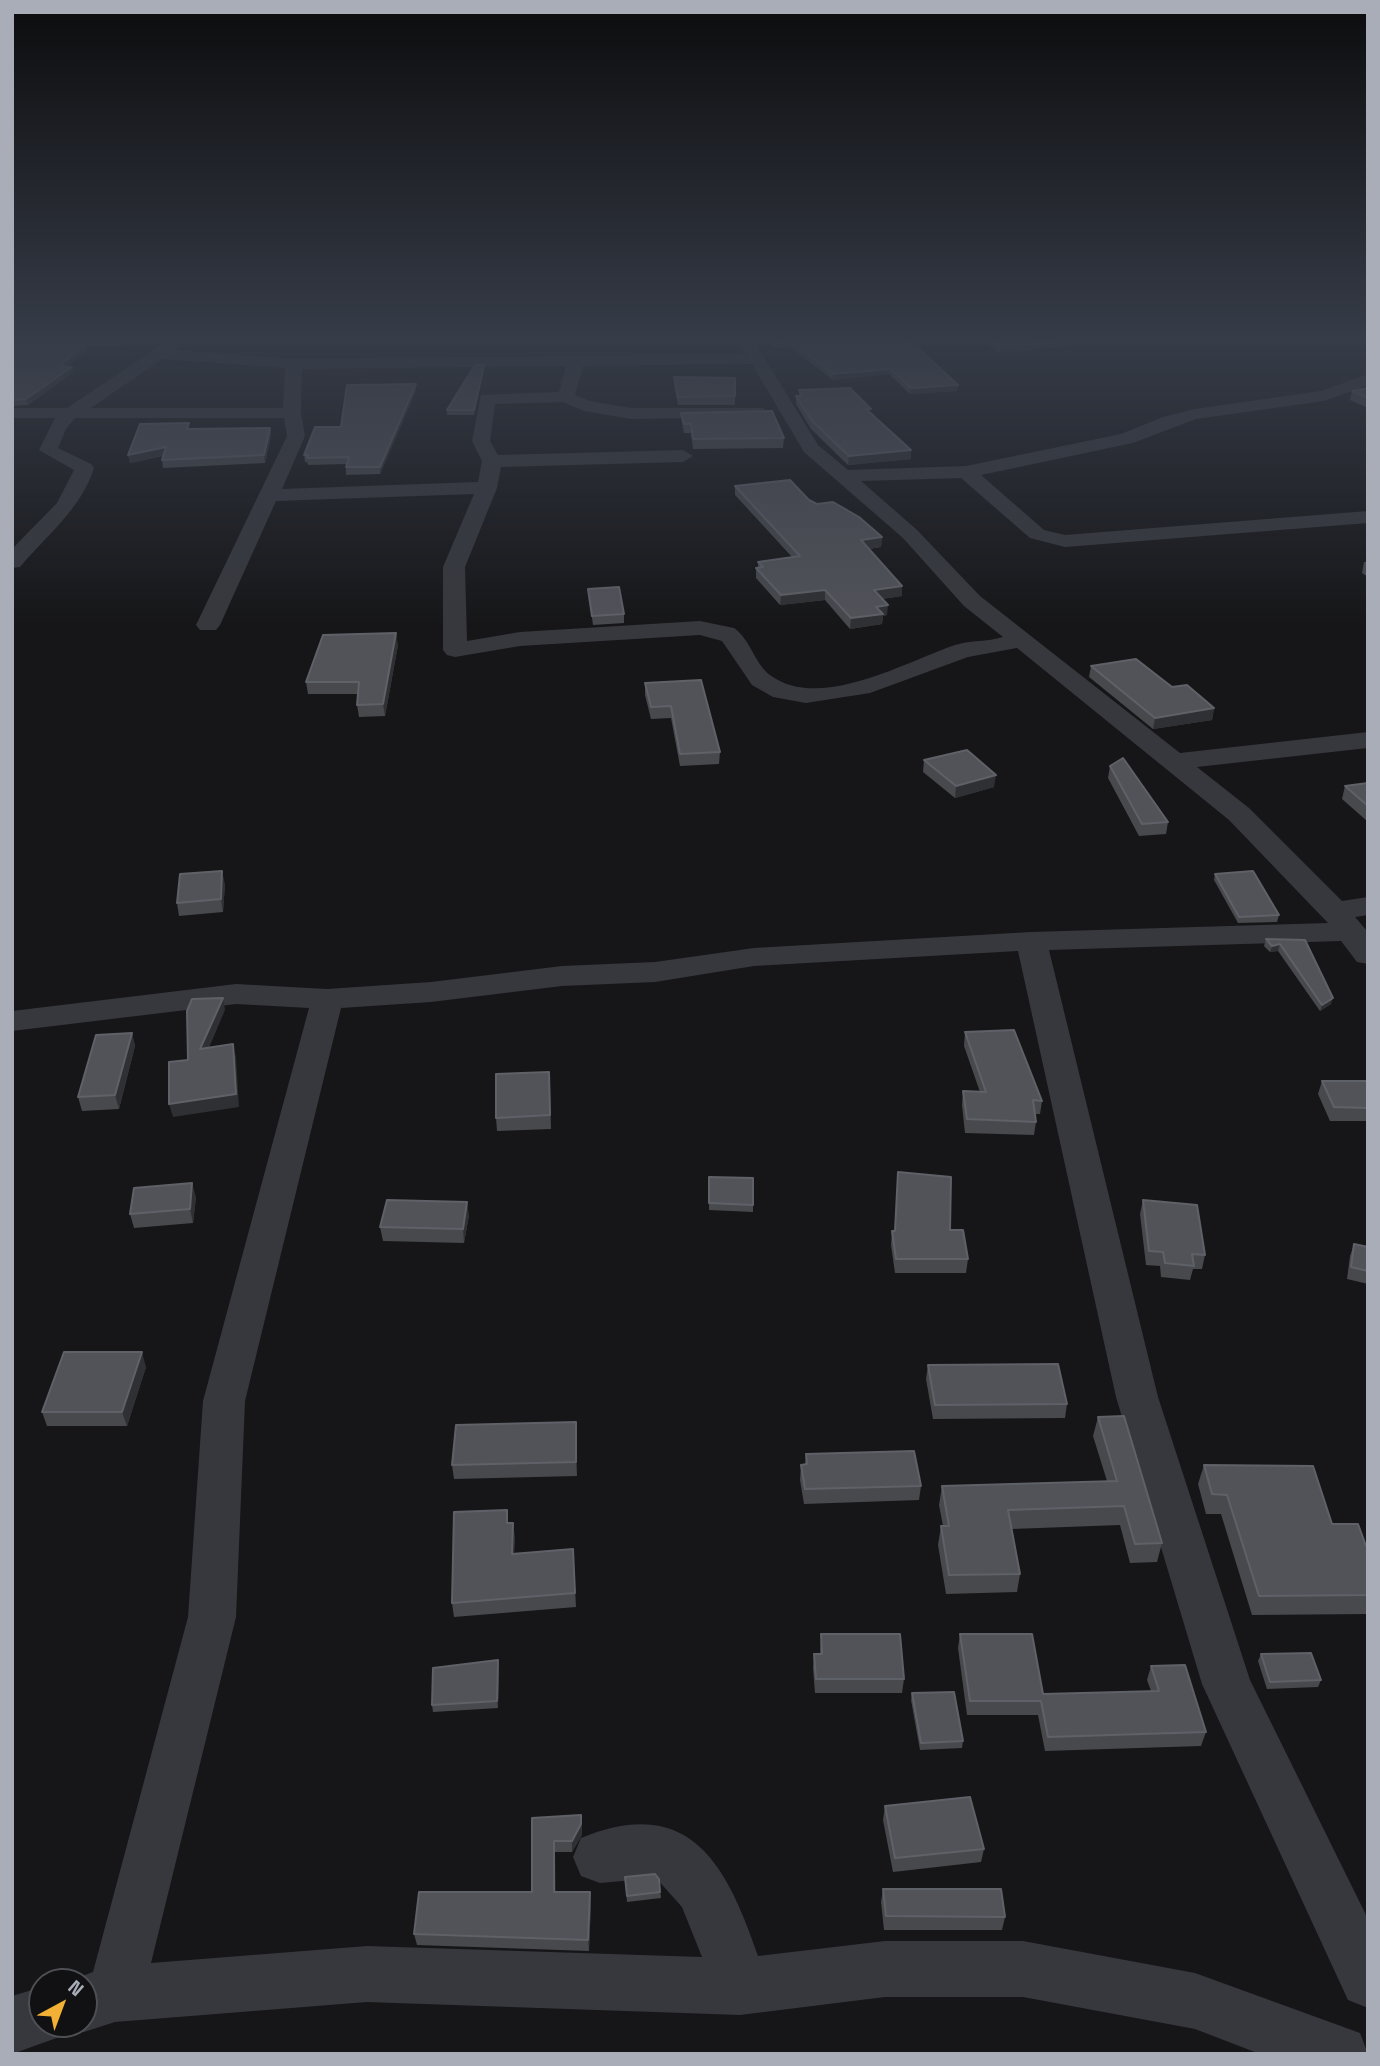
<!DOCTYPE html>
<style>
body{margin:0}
#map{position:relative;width:1380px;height:2066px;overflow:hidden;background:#161618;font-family:"Space Grotesk",sans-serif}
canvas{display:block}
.frame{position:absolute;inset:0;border:14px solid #a8adb8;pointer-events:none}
.north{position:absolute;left:28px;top:1968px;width:70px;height:70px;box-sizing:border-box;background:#111113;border:2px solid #4d4f55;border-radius:50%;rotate:41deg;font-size:19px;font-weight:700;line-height:28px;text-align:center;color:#a8adb8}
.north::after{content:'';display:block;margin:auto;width:24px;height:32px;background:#f2b134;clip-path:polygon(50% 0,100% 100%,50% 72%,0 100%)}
</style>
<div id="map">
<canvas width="1380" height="2066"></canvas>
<div class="frame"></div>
<div class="north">N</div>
</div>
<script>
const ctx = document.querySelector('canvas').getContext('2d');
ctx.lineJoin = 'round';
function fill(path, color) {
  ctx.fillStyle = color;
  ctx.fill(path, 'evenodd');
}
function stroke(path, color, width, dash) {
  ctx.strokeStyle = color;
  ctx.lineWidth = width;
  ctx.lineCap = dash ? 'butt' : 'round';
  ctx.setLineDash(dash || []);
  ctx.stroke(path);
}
fill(new Path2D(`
 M12,341H131L123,346L12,349Z
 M167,341H186L175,350L294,359L746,354L738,341H754L818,445L848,470L966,466L1121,434L1163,417L1195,409L1321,391L1368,374V385L1324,401L1196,419L1133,443L981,475L1044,530L1065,535L1368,511V523L1065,547L1030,538L961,478L861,481L917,530L980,596L1180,753L1368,732V748L1197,767L1249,808L1342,901L1368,897V915L1355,917L1367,931L1368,964L1357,962L1341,941L1049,950L1158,1397L1250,1680L1368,1919V2008L1348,2000L1202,1684L1116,1397L1018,951L754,966L655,982L562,986L431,1002L341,1008L245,1401L236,1617L151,1963L367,1946L702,1957L682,1907L656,1878L600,1883L581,1876L573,1857L581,1838C691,1793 727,1866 758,1956L885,1941H1023L1195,1973L1360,2033L1368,2054H1260L1195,2029L1023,1997H885L740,2015L367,2002L115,2022L84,2032L67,2025L62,2036L12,2054V1996L42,1987V2024H84V1982H66L93,1972L188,1617L203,1401L309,1008L236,1004L12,1031V1011L236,984L327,989L431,982L562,966L655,962L754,948L1031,932L1328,923L1229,820L1017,648L968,657L870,693L806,703L773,697L752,685L722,641L700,635L520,646L455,657L447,655L443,650V567L474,494L276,501L220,625L216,630H200L196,625L287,436L284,418H75L66,429L58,448L91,464L94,468C81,509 47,535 20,567L12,568V549L57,503L74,470L39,450L55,418H12V408H67ZM162,359L285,368L283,408H91ZM752,364L804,452L903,538L964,606L1003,637C987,642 971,640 955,645C905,662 819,712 770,675C754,663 751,640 734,628L700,621L520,632L467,641L465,567L497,488L501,467L683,462L693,456L683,450L498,455L490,441L495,404L563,402L584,411L631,419L757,417L763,416L766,412L763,408H631L590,401L575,395L583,366ZM566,366L559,392L481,395L472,441L482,461L478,482L282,489L305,436L301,413L302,369Z`), '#37383d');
fill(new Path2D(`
 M767,341H911L957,391L910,394L889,374L833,380L790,347L776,348Z
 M984,341H1071L1070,346L1000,353Z
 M12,346L87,350L67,367H72L73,372L28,405L12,406Z
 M484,370L474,415H447V410Z
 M674,377L735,378V405H678L674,385Z
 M416,384V391L380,474L346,475V467L347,464L308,465L307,462H305L304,455L341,427Z
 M1368,388V408L1350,400L1352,391Z
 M799,390L871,413L911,450V459L848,465L811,429L796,404V396H799Z
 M681,413L784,438L783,448L693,449L691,433H684L682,423Z
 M270,428L271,436L265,463L163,468L162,460L163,456L130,463L128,455L190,429Z
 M735,486L809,500L882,537L881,547L869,549L902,586V596L882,599L887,615L883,616L882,624L850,629L825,600L780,605L756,578V568H758V562L792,557L735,495Z
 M1364,562H1368V577L1362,573Z
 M588,589L624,614V623L593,625Z
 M398,645L385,716L359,717L357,705L358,694H308L306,682Z
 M1091,666L1172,687L1214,708L1212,720L1153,729L1089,677Z
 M701,680L720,752L719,764L680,766L671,718L651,719L645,695V683Z
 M924,760L994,787L955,798L923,772Z
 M1110,766L1168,822L1166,834L1139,836L1108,778Z
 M1368,783V821H1367L1342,799L1345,786Z
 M1215,874L1279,915L1277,922L1238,923L1214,880Z
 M225,884L223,912L179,916L177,903Z
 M1266,939L1305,940L1331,1004L1320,1011L1278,951L1270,952L1264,946Z
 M965,1032L1042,1101L1040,1114H1035L1036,1122L1034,1135L965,1133L962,1105L963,1091L980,1092L964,1046Z
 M132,1033L135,1046L119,1109L82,1111L78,1097Z
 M1322,1081L1368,1084V1121H1330L1318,1094Z
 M550,1085L551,1129L497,1131L496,1118Z
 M898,1172L950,1230L968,1259L966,1273H895L891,1245L892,1231H895Z
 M709,1177L753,1178V1212L709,1210Z
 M196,1197L193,1223L134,1228L130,1214Z
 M1143,1200L1205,1255L1202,1269H1193L1190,1280L1161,1277L1160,1266L1146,1265L1140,1214Z
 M469,1215L464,1243L383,1241L380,1227Z
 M1354,1244L1368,1247V1284L1347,1279L1350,1256Z
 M928,1365L1067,1404L1065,1418L933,1419L926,1379Z
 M146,1367L127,1426H47L42,1412Z
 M1098,1417L1162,1543L1157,1562L1130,1563L1120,1525L1012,1529L1020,1574L1017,1592L946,1594L938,1545L941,1526H943L939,1505L942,1486L1107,1481L1093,1436Z
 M577,1436V1476L454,1479L452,1465Z
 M806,1454L921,1486L919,1500L804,1504L800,1480L801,1465H805Z
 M1204,1465L1332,1524L1368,1546V1614L1252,1615L1221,1514H1206L1198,1484Z
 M509,1523L515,1537L514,1554L573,1549L576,1607L454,1617L452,1603Z
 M821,1634L904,1679L902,1693H815L813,1668L814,1654H820Z
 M960,1634L1043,1694L1151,1691L1147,1680L1151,1666L1206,1732L1201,1746L1045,1751L1038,1715H967L958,1648Z
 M1261,1654L1321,1680L1318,1687L1267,1689L1258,1661Z
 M499,1667L498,1708L433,1712L432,1705Z
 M912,1693L963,1741L962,1748L920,1750L911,1700Z
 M885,1806L984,1849L981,1862L893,1872L883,1820Z
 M532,1818L582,1826V1835L572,1852H555V1892L591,1903L589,1951L417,1945L414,1934L532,1892Z
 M625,1877L659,1879L661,1898L627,1902Z
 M883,1889L1005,1917L1002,1930H884L881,1902Z`), '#47494d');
fill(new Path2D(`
 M791,341L790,347L776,348V343Z
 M1071,341L1070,346L1000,353L1001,347Z
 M86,344L87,350L61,372L60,366Z
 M484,365V370L474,415V410Z
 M72,367L73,372L28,405L26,399Z
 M890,369L889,374L833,380V374Z
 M416,384V391L380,474V467Z
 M958,385L957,391L910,394L911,388Z
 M270,428L271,436L265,463L264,455Z
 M166,447L167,455L130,463L128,455Z
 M911,450V459L848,465L849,456Z
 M882,537L881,547L861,550V540Z
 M902,586V596L873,600L874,590Z
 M825,590V600L780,605L781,595Z
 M888,605L887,615L883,616L882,624L850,629L851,618L876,607Z
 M396,633L398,645L385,716L383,704Z
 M1214,708L1212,720L1153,729L1155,718Z
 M996,775L994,787L955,798L956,786Z
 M222,871L225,884L223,912L221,899Z
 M1280,944L1278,951L1270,952L1272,946Z
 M223,998L225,1010L203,1062L200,1049Z
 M1333,998L1331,1004L1320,1011L1322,1005Z
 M132,1033L135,1046L119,1109L115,1095Z
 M233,1044L236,1057L239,1107L173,1117L169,1104Z
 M192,1183L196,1197L193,1223L190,1209Z
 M467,1202L469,1215L464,1243L463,1229Z
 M142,1352L146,1367L127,1426L122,1412Z
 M576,1422L577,1436V1476L576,1462Z
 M513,1523L515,1537L513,1568L512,1554Z
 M498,1660L499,1667L498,1708L497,1701Z
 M581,1815L582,1835L572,1852V1841Z
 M554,1841L555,1852L556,1903L554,1892Z
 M590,1892L591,1903L589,1951L588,1940Z`), '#2f3033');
const building = new Path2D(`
 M774,341H911L958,385L911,388L890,369L833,374L791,341L776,343Z
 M992,341H1067L1001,347Z
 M86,344L60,366L72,367L26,399L12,400V346Z
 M475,365H484L474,410H447Z
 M674,377L735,378V396L678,397Z
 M416,384L380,467H346L349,457L307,458L308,455H304L315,427H341L347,385Z
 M850,388L871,409H866L911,450L849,456L812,421L796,396H802L799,390Z
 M1368,388V398L1352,391Z
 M772,411L784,438L693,439L691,424H684L681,413Z
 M189,423L187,429L270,428L264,455L162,460L166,447L128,455L140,424Z
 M790,480L809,500L817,504L833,502L859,517L882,537L861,540L902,586L874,590L888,605L876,607L883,614L851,618L825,590L781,595L756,568L763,567L758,562L800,556L735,486Z
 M619,587L624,614L592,616L588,589Z
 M396,633L383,704L357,705L359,682H306L323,635Z
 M1136,659L1172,687L1187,685L1214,708L1155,718L1091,666Z
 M701,680L720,752L680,754L671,706L651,707L645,683Z
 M967,750L996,775L956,786L924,760Z
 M1123,758L1168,822L1142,824L1110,766Z
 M1368,783V806L1345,786Z
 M222,871L221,899L177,903L180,874Z
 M1253,871L1279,915L1239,917L1215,874Z
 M1266,939L1305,940L1333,998L1322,1005L1280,944L1272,946Z
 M223,998L200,1049L233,1044L236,1094L169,1104V1062L188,1060L187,1011L192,999Z
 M1014,1030L1042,1101L1033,1100L1036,1122L967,1119L963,1091L986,1092L965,1032Z
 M132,1033L115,1095L78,1097L96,1035Z
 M549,1072L550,1115L496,1118V1074Z
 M1322,1081H1367L1368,1084V1108L1334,1107Z
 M898,1172L951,1177L950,1230H963L968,1259H896L892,1231H895Z
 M709,1177L753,1178V1205L709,1203Z
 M192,1183L190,1209L130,1214L134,1188Z
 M387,1200L467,1202L463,1229L380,1227Z
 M1143,1200L1197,1205L1205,1255L1192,1254L1194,1266L1165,1263L1163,1252L1149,1251Z
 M1354,1244L1368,1247V1271L1351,1267Z
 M64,1352H142L122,1412H42Z
 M1058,1364L1067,1404L935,1405L928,1365Z
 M1124,1416L1162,1543L1135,1544L1124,1506L1008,1510L1020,1574L949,1575L941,1526H949L942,1486L1117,1481L1098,1417Z
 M576,1422V1462L452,1465L456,1425Z
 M914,1451L921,1486L805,1489L801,1465L807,1464L806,1454Z
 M1204,1465L1313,1466L1332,1524H1358L1366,1546H1368V1595L1259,1596L1227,1495L1212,1494Z
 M507,1510V1523H513L512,1554L573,1549L575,1593L452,1603L454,1512Z
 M821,1634H900L904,1679H816L814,1654H822Z
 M960,1634H1032L1043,1694L1159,1691L1151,1666L1185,1665L1206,1732L1048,1737L1041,1701H970Z
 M1311,1653L1321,1680L1270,1682L1261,1654Z
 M498,1660L497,1701L432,1705L433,1668Z
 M954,1692L963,1741L921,1743L912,1693Z
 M970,1797L984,1849L895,1858L885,1806Z
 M581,1815V1824L572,1841H554V1892H590L588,1940L414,1934L419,1892H532V1818Z
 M655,1874L659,1879L660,1892L627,1896L625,1877Z
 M883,1889H1001L1005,1917L886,1916Z`);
fill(building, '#525359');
stroke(building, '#5f6168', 2);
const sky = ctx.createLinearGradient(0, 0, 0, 630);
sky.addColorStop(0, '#0c0c0d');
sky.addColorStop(0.54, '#363c48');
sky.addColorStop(1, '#363c4800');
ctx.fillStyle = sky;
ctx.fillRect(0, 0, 1380, 630);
</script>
